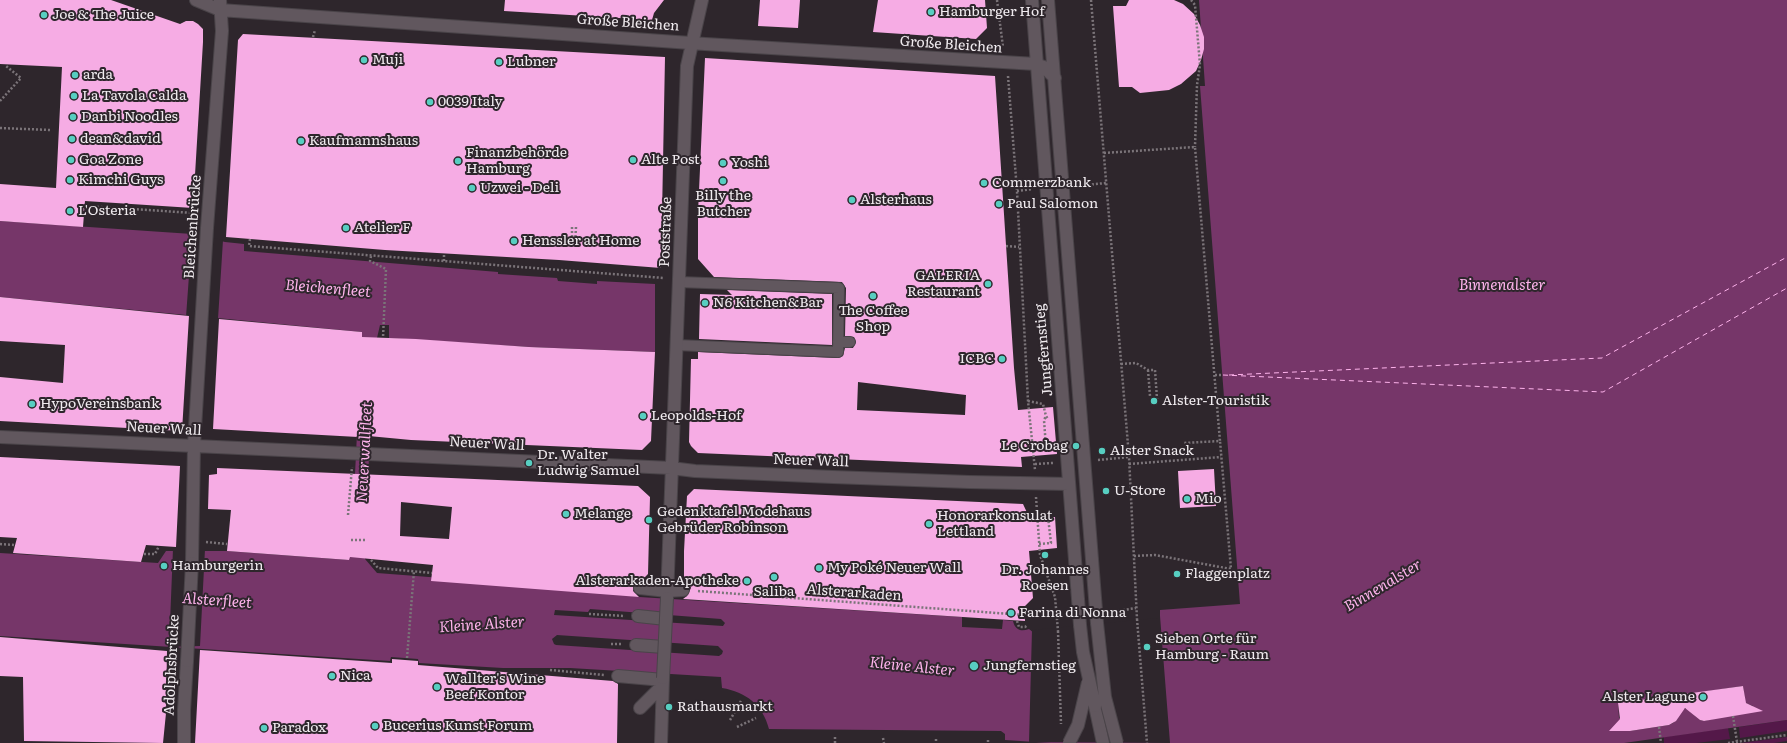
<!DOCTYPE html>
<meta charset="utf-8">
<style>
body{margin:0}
canvas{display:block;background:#2e262c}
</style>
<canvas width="1787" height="743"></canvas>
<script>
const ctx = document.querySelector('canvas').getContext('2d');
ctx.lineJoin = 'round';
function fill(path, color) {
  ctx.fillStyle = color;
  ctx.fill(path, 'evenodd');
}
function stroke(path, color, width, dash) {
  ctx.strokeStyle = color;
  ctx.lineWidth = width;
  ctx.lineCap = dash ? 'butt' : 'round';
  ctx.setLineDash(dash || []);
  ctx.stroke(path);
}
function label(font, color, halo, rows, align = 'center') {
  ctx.font = font + ' Literata,serif';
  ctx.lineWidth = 4;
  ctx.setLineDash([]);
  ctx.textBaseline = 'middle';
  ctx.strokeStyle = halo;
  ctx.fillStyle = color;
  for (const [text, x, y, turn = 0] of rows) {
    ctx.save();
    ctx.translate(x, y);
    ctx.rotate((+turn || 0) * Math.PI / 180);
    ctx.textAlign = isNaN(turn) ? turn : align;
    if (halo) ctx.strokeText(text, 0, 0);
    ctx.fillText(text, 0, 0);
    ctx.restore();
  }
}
fill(new Path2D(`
 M1787,720V731L1740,738L1739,727Z
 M1728,728L1730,739L1696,743H1664V737Z
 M1787,737V741L1774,743H1741Z`), '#541849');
fill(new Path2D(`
 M1199,0H1787V720L1624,743H1051L1005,740V734L1001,731L769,729C763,705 746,692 722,688L721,677L570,668H503L419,663L418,659L391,657L390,661L0,636V553L158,563L166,551H227L349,560L353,515L362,332L0,297V221L192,234L225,242L244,244V251L498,272V274L557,278L558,281L597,284V281L655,284V352L529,347L389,338V325H380L377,338L368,474L365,559L377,573L623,592V595L639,597L962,617V627L1002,629L1003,620L1013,621C1015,630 1021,632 1029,629L1034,633L1160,620V610L1240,604L1200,86H1205ZM590,609L721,619L725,623L723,626L554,615L555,610L588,612ZM557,635L718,646L723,651L722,654L719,656L556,645L554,644L552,639ZM1743,686L1745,700L1663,712L1661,698ZM1659,698L1661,713L1619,718L1618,703ZM1743,702L1753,706L1751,710L1704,721L1700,720L1694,715ZM1678,718L1673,723L1669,725L1630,731L1617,723L1622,719Z`), '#763669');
fill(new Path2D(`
 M192,234L223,240L218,319L186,317Z
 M173,549H205L200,646L169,647Z
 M1158,616H1160L1170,743L1029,742L1032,630L1158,618Z`), '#2e262c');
stroke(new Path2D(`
 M1223,375L1603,392L1787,288
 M1229,375L1602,358L1787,257`), '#feb3ec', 1, [5, 4]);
fill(new Path2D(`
 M0,0H111L180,24L186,21H193L198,24L203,29V42L193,208L85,201L83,227L0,221V184L56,188L62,67L0,64Z
 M505,0H664L654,13L652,20L504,11Z
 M760,0H800L798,28L758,26Z
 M878,0H985L987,28L976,39L873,32Z
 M1129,0H1174L1183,4L1194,14L1200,25L1204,37V49L1201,60L1196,71L1181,84L1169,90L1140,93L1132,87H1119L1113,6H1126Z
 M243,34L665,57L661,268L559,260L385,250L226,237L238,40Z
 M705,58L995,76L1014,368L1018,410L1053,407L1057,454L1021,457L1022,467L698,453L691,446L689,442L691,359H698V352L838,358L843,356L845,348H853L856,342L854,337L845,336L846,288L842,282L714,277L698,259V213ZM858,382L966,395L965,415L857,410Z
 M727,290L832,294V345L699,339L700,294L732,295Z
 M0,297L189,316L182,431L0,421V377L63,383L65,345L0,341Z
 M219,319L362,332V337L416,339L529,347L655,352L651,441L642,450L411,440L358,435V437L213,429Z
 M0,457L180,466L176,547L146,545L141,562L13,553L17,538L0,537Z
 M217,468L638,486L650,497L648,574L641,581L634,584L633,591L639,597L431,581L433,565L350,557L349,560L227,551L231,510L208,509L209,475L217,474ZM401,502L452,507L449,539L400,536Z
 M1214,469L1216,506L1180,508L1178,471Z
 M694,489L1023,504L1030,519L1055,517L1057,548L1029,551L1033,598L1024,607L1025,621L683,599L687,596L690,590L689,586L684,583V551L687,496Z
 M0,637L167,651L166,713L163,743L24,741L23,677L0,676Z
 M200,650L392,663V659L418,661V665L613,681L618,684L617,743H195Z
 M1743,686L1746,703L1763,711L1704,721L1700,720L1685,708L1676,721L1669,725L1630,731H1609L1620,719L1618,703Z`), '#f6ace4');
const lane = new Path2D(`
 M838,342H850
 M676,345L838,352L839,288L679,282`);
const street = new Path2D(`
 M196,0L220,10L705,44L1036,64L1044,67L1055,78
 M1032,0L1080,625
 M1048,0L1097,623
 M0,437L671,468L695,471L833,477L969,482L1069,484
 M192,563L194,445L207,228L222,31L220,0
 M640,588L667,591L683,590
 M667,598L687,66L702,0
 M638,616L666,619
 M636,645L664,647
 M618,676L663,680
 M1095,706L1103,743
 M640,708L662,686
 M184,743V710L187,661
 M661,743L663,678`);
stroke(lane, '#4a4449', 12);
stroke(street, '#4a4449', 14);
stroke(new Path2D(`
 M997,0L1003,47
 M1091,0L1129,457L1137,619
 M1191,0L1195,5L1200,65L1197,85L1195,147
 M313,37L315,30
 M1008,76L1017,191L1028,401L1035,470
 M0,101L21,78L6,66
 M0,128L50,130
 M1104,153L1195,147L1220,441L1184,443
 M1076,186L1106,183
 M1017,191L1032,189
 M85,206L194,213
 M250,239L249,246L664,278
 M572,245V227
 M575,245L576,227
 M1006,246L1019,247
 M371,256L370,261L386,269L383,338
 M444,261V254
 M1121,364L1136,363L1148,370H1155L1157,399
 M1148,370L1150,396
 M1215,375H1223
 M1028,401L1043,404L1046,416
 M1046,447L1044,420L1046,416L1048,419
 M1098,460L1129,457
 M1035,464L1053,463
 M1129,464L1221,457
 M1036,497L1040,555L1055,597L1058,631
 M348,515L352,467
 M351,540H366
 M206,542L227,544
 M0,544L15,545
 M1039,544L1051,543L1048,517
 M144,554H155L159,546
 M1134,556L1155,555L1231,569L1220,441
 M371,560L378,568L432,573
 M698,591L1024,615H1066
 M1111,612L1136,608
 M589,614L625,616
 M1017,621L1019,627H1025L1028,625
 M611,644H623
 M550,670L604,675
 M1733,716L1737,742
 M730,720L741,701
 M737,727L756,718
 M1659,727L1661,743
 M883,738L884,743
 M936,739V743
 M988,740V743
 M835,743V737
 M1728,743L1787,735`), '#7b7479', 2.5, [2, 2]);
stroke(lane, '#61575e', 10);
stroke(street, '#61575e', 12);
const streetBridge = new Path2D(`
 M1097,623L1105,697L1117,743
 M1080,625L1083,652L1095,706
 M187,661L192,563
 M663,678L667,598
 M1069,743L1078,725L1088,682`);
stroke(streetBridge, '#4a4449', 14, []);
stroke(new Path2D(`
 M1137,619L1147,743
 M1058,631L1061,724
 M407,658L414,571`), '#7b7479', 2.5, [2, 2]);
stroke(streetBridge, '#61575e', 12);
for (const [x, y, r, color] of [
 [931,12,4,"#57cec1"],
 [44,15,4,"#57cec1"],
 [364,60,4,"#57cec1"],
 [499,62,4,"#57cec1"],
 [75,75,4,"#57cec1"],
 [74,96,4,"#57cec1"],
 [430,102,4,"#57cec1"],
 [73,117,4,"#57cec1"],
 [72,139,4,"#57cec1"],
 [301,141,4,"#57cec1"],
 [71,160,4,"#57cec1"],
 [633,160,4,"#57cec1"],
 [458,161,4,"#57cec1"],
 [723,163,4,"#57cec1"],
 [70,180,4,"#57cec1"],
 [723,181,4,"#57cec1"],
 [984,183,4,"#57cec1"],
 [472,188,4,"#57cec1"],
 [852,200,4,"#57cec1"],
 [999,204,4,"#57cec1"],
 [70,211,4,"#57cec1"],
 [346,228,4,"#57cec1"],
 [514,241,4,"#57cec1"],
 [988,284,4,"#57cec1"],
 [873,296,4,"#57cec1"],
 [705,303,4,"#57cec1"],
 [1002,359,4,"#57cec1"],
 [1154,401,4,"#57cec1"],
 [32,404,4,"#57cec1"],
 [643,416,4,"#57cec1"],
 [1076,446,4,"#57cec1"],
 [1102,451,4,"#57cec1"],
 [529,463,4,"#57cec1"],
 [1106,491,4,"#57cec1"],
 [1187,499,4,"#57cec1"],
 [566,514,4,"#57cec1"],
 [649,520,4,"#57cec1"],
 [929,524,4,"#57cec1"],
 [1045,555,4,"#57cec1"],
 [164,566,4,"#57cec1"],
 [819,568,4,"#57cec1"],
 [1177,574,4,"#57cec1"],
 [774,577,4,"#57cec1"],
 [747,581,4,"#57cec1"],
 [1011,613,4,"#57cec1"],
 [1147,647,4,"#57cec1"],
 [974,666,5,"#57cec1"],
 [332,676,4,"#57cec1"],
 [437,687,4,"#57cec1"],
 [1703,697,4,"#57cec1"],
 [669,707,4,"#57cec1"],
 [375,726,4,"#57cec1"],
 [264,728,4,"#57cec1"]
]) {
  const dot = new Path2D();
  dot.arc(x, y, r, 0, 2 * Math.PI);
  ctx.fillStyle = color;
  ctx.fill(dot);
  stroke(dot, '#2e262c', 1.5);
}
label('14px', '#f0ebef', '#2e262c', [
 ["Hamburger Hof",939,12],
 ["Joe & The Juice",52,15],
 ["Muji",372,60],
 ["Lubner",507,62],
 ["arda",83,75],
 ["La Tavola Calda",82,96],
 ["0039 Italy",438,102],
 ["Danbi Noodles",81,117],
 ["dean&david",80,139],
 ["Kaufmannshaus",309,141],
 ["Finanzbehörde",466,153],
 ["Hamburg",466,169],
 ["Goa Zone",79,160],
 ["Alte Post",641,160],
 ["Yoshi",731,163],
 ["Kimchi Guys",78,180],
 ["Commerzbank",992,183],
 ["Uzwei - Deli",480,188],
 ["Billy the",723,196,"center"],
 ["Butcher",723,212,"center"],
 ["Alsterhaus",860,200],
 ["Paul Salomon",1007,204],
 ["L'Osteria",78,211],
 ["Atelier F",354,228],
 ["Henssler at Home",522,241],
 ["GALERIA",980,276,"right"],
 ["Restaurant",980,292,"right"],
 ["N6 Kitchen&Bar",713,303],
 ["The Coffee",873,311,"center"],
 ["Shop",873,327,"center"],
 ["ICBC",994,359,"right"],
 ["Alster-Touristik",1162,401],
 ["HypoVereinsbank",40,404],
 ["Leopolds-Hof",651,416],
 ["Le Crobag",1068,446,"right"],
 ["Alster Snack",1110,451],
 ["Dr. Walter",537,455],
 ["Ludwig Samuel",537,471],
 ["U-Store",1114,491],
 ["Mio",1195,499],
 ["Gedenktafel Modehaus",657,512],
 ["Gebrüder Robinson",657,528],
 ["Melange",574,514],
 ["Honorarkonsulat",937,516],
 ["Lettland",937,532],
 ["Hamburgerin",172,566],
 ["My Poké Neuer Wall",827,568],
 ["Dr. Johannes",1045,570,"center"],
 ["Roesen",1045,586,"center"],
 ["Flaggenplatz",1185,574],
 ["Alsterarkaden-Apotheke",739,581,"right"],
 ["Saliba",774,592,"center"],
 ["Farina di Nonna",1019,613],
 ["Sieben Orte für",1155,639],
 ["Hamburg - Raum",1155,655],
 ["Jungfernstieg",983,666],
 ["Nica",340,676],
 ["Wallter's Wine",445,679],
 ["Beef Kontor",445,695],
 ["Alster Lagune",1695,697,"right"],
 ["Rathausmarkt",677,707],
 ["Bucerius Kunst Forum",383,726],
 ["Paradox",272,728]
], 'left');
label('14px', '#f0ebef', '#2e262c', [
 ["Große Bleichen",628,23,4],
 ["Große Bleichen",951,45,4],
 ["Bleichenbrücke",193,227,-86],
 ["Poststraße",666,232,-88],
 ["Jungfernstieg",1044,350,-95],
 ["Neuer Wall",164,429,3],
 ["Neuer Wall",487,444,3],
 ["Neuer Wall",811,461,2],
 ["Alsterarkaden",854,593,4],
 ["Adolphsbrücke",172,665,-87]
]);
label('italic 15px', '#feb3ec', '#2e262c', [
 ["Binnenalster",1502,286],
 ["Bleichenfleet",328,289,5],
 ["Neuerwallfleet",365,452,-87],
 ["Binnenalster",1383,586,-31],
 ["Alsterfleet",217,601,4],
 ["Kleine Alster",482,625,-4],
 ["Kleine Alster",912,667,6]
]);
</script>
